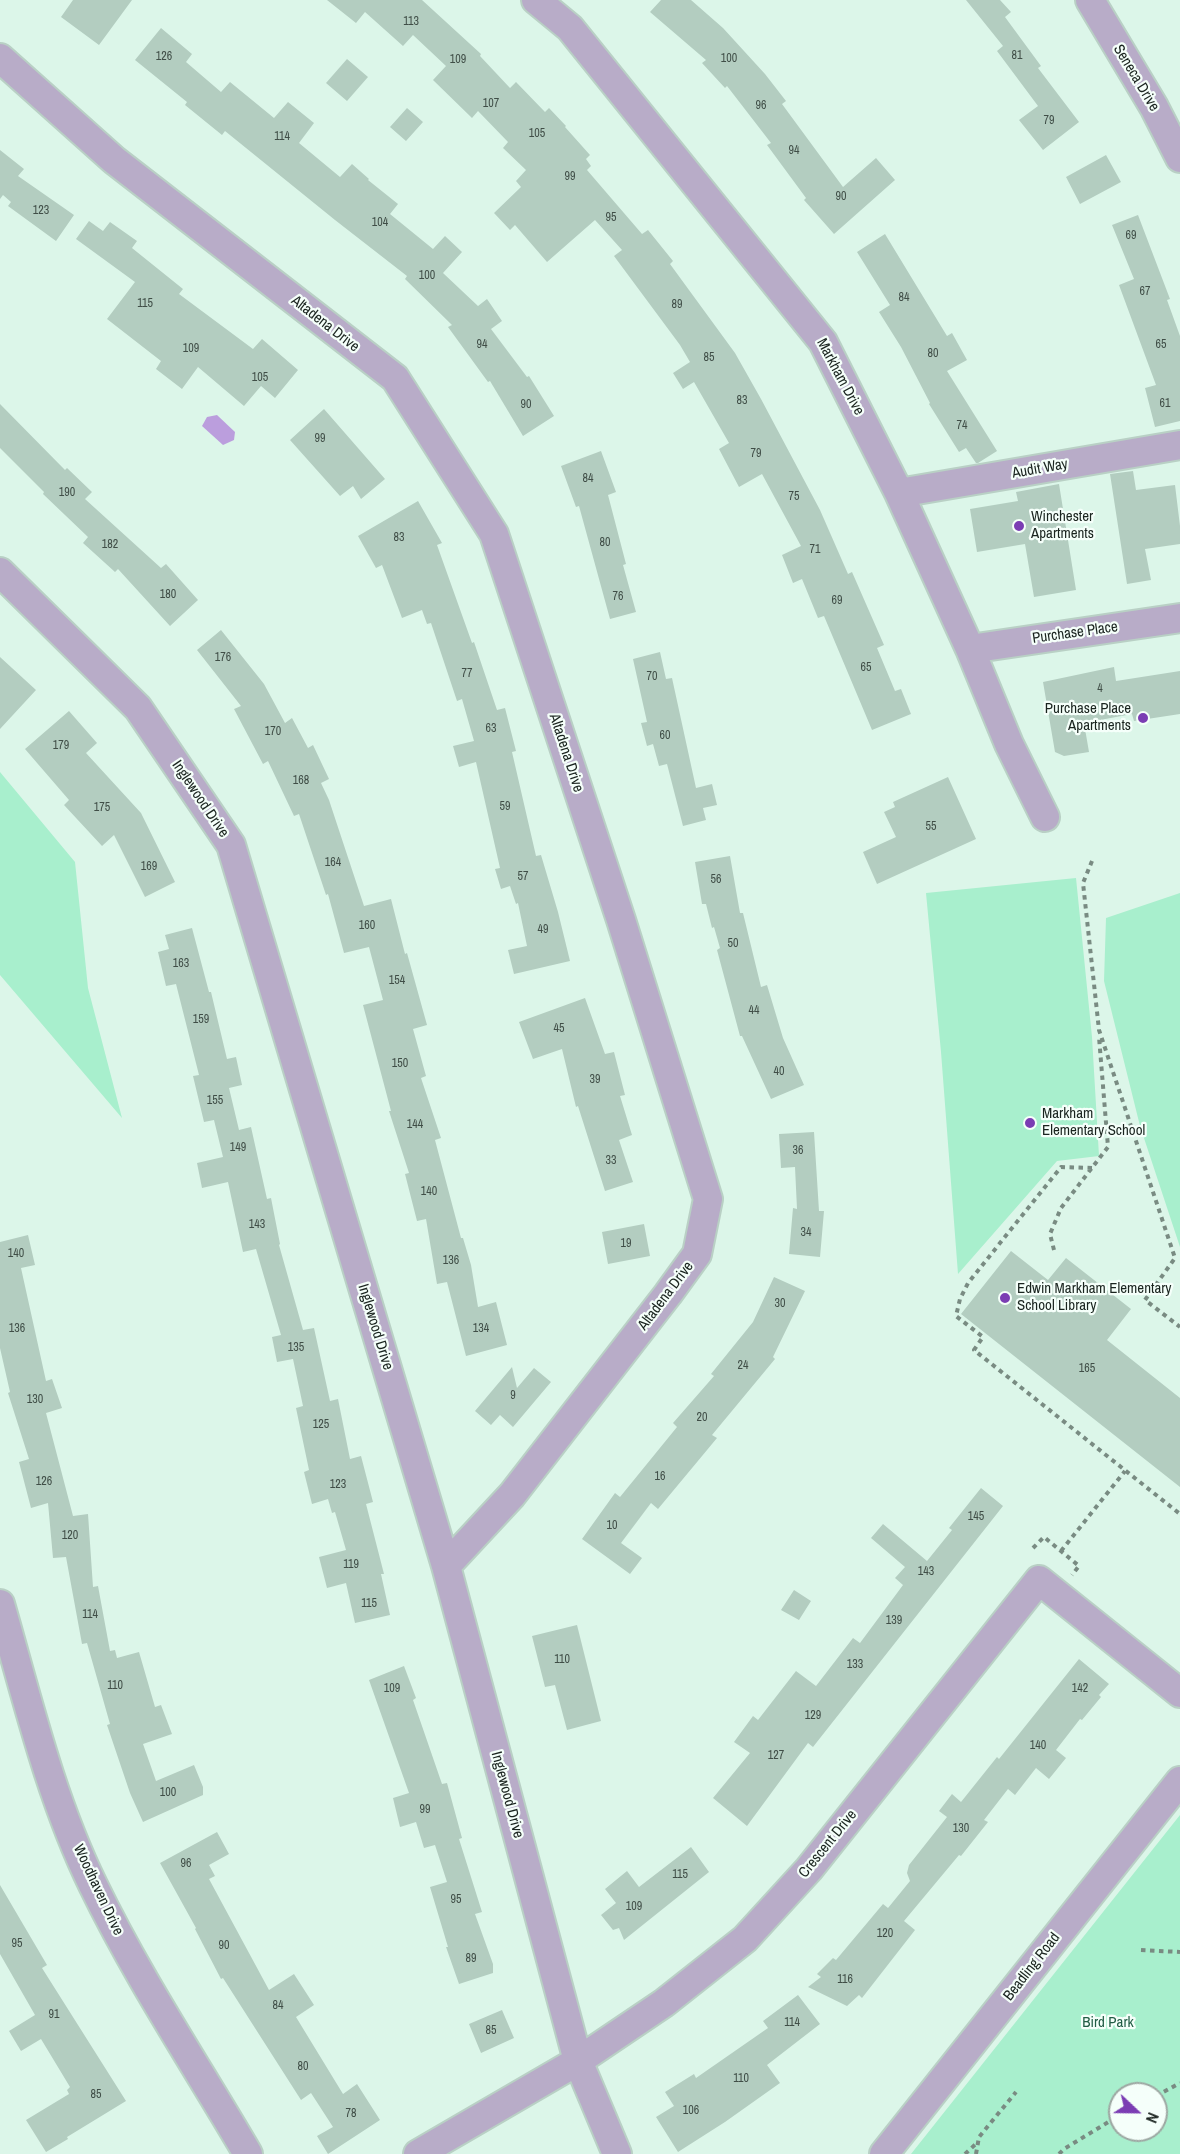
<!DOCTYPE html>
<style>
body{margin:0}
#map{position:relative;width:1180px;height:2154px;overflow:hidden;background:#dcf6e9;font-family:"Archivo Narrow",sans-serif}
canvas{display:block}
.north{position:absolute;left:1108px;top:2082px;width:60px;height:60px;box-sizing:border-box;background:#f5fffa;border:2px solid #9da7a2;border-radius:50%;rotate:112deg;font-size:16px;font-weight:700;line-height:24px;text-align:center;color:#1a241f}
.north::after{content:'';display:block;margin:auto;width:21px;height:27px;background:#7b3db3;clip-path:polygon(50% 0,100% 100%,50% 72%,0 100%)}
</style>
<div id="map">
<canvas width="1180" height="2154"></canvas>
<div class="north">N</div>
</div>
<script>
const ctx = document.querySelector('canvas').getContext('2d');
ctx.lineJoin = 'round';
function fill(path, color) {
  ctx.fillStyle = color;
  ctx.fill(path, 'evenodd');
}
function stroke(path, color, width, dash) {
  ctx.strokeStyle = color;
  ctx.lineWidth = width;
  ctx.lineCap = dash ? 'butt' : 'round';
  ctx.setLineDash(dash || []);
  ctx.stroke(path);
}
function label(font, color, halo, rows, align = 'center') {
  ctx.font = font + ' "Archivo Narrow",sans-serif';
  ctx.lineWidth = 4.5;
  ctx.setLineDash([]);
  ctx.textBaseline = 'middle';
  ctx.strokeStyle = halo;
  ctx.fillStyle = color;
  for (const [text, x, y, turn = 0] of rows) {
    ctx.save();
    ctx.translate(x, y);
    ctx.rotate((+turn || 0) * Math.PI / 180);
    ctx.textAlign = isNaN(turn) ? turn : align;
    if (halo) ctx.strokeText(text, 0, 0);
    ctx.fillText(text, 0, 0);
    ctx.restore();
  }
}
fill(new Path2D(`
 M0,772L75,862L88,988L122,1118L0,975Z
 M1076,878L1092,1037L1099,1156L1057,1161L958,1274L941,1052L926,893Z
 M1180,893V1247L1140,1126L1104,981L1106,918Z
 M1180,1815V2154H911ZM1120,2094H1156V2130H1120Z`), '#a8efcd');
fill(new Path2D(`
 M217,415L235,432L234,440L223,445L202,426L207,417Z`), '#bb9edd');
fill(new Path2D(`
 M73,0H132L99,45L61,17Z
 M327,0H422L481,54L480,56L510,88L516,82L545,112L549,108L566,126L565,127L590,155L586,159L591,166L587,170L642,234L648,230L673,261L670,264L735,353L761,399L820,510L848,574L852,572L884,645L877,648L895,691L901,689L911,714L872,730L824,616L818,618L802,579L793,583L782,555L801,546L762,474L739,487L719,449L729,443L694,382L683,389L673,373L690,362L680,345L614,256L622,250L595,220L547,262L515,225L510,230L494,213L521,187L516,181L526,170L503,148L508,142L478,111L472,118L433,80L446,66L413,35L403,46L365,12L356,23Z
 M661,0H691L723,28L765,74L786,101L782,104L843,187L876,158L895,180L834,234L804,200L806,198L767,145L771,143L727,86L725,88L702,63L706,60L650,12Z
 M966,0H1000L1011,12L1005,17L1041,66L1038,68L1079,122L1043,150L1019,120L1038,106L997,51L1003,46Z
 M161,28L192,54L186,62L221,92L230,82L274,118L288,102L314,123L299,143L340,177L352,164L369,179L368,180L398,204L390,214L433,249L445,236L462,252L443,273L478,306L487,299L502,321L491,329L527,377L529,376L554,416L523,436L490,381L488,382L448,327L452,325L405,279L407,276L335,220L225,131L222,135L185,105L187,102L135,60Z
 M347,59L368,77L347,101L326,83Z
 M407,108L423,122L406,141L390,127Z
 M0,150L24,169L18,176L74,215L56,241L8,206L11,202L3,195L0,199Z
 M1106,155L1121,182L1080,204L1066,177Z
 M1138,215L1170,299L1167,300L1180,336V421L1155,427L1145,388L1156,385L1119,285L1134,279L1112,225Z
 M89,221L103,231L110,222L137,241L132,248L183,289L179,294L253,349L262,339L298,370L275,398L261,386L244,406L198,367L182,389L156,369L161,361L107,319L135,282L76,239Z
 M885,234L947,336L952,333L967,360L947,371L997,451L978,463H976L966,448L959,452L929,404L930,403L901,347L879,312L890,305L857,252Z
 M0,404L65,470L67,468L92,492L85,499L161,568L166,564L198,600L170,626L118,569L115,572L83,543L88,537L43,494L44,492L0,448Z
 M324,409L385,479L361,499L353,486L340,496L290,440Z
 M601,451L616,492L608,495L626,564L623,565L636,612L610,619L579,506L576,507L561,466Z
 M1133,471L1136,490L1175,485L1180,526V544L1145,549L1151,580L1127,584L1110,474Z
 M1059,484L1076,590L1034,597L1025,544L977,552L970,509L1018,501L1016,492Z
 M418,501L442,543L437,545L472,643L474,642L497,710L505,708L516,751L512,752L536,856L541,855L558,912L570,961L514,974L508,950L527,946L518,903L516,904L510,886L501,889L495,869L500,868L476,762L459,767L453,746L474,741L462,699L457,701L431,623L427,624L422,610L402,618L382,565L376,568L358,536Z
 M221,630L264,684L285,723L292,718L308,748L313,745L329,779L321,783L329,800L364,906L391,899L405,954L407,953L427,1025L413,1029L426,1076L421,1078L441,1138L435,1140L461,1238H463L471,1265L478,1307L496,1302L507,1345L466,1356L447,1282L437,1284L426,1219L417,1221L405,1174L409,1173L389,1111H391L363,1005L383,1000L369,947L344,953L328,894L326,895L299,814L294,816L268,761L263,764L234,709L241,706L197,650Z
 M660,652L666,679L672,678L696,788L712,784L717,805L703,808L706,820L683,826L667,764L659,766L653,744L647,746L641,723L647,722L633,659Z
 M0,657L36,690L0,729Z
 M1114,667L1116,681L1180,671V714L1134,721L1132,714L1084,723L1089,752L1064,756L1055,752L1043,682Z
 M69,711L97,743L86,753L141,813L175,882L145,897L114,835L102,846L64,805L69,800L25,749Z
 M948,777L976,839L877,884L863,852L896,837L884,812L895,807L893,802Z
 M730,856L740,913H743L761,987L767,985L783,1038L804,1085L771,1099L742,1036H740L717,950L720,948L714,927L712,928L706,904H702L695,862Z
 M192,928L209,992H211L227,1059L236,1057L242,1085L229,1088L239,1130L251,1127L267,1199L271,1198L280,1244L279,1245L303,1330L314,1328L330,1401L338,1399L350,1459L361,1456L373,1502L366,1504L384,1574H381L390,1615L355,1623L346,1583L327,1588L319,1557L346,1550L335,1512L332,1513L328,1499L312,1504L304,1472L309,1470L296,1408L303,1406L293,1359L277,1362L272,1337L281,1335L256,1249L243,1252L228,1182L202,1188L197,1163L223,1157L214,1120L204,1122L193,1076L199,1075L176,984L166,986L158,952L169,949L165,935Z
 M585,998L605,1054L614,1052L625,1095L620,1096L632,1135L619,1140L633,1182L605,1191L578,1106L576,1107L562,1049L533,1059L519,1022Z
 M814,1132L819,1211H824L820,1257L789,1254L793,1208L797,1209L795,1167L781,1168L779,1134Z
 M644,1224L650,1256L608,1264L602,1232Z
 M28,1235L35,1265L21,1268L46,1381L52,1379L62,1408L46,1413L73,1516L88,1514L93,1587L98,1586L110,1651L115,1650L117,1658L139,1652L155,1707L161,1705L172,1734L143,1744L156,1781L194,1765L203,1787V1795L143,1822L130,1793L107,1725L110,1724L87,1643L82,1644L66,1557L53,1558L48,1503L31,1508L19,1462L29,1459L8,1393L10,1392L0,1348V1242Z
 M1011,1251L1048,1280L1066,1258L1131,1309L1107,1340L1180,1398V1487L961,1314Z
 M774,1277L805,1291L773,1357L775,1359L712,1435L717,1438L658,1509L651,1503L621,1543L642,1558L630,1574L582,1539L615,1493L620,1497L677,1427L673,1423L714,1376L711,1374L753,1322Z
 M512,1367L517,1388L534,1368L551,1382L513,1427L500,1415L491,1425L475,1411Z
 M981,1488L1003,1506L813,1747L808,1743L747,1826L713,1798L750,1753L734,1742L753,1716L758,1720L796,1671L816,1686L853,1638L860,1643L903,1585L895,1578L905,1567L871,1538L883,1524L927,1561L952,1530L949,1528Z
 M794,1590L811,1601L799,1620L781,1610Z
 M577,1625L601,1721L567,1730L555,1685L545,1687L532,1636Z
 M1079,1659L1109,1684L1099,1695L1101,1697L1082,1720L1080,1719L1056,1750L1066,1758L1049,1779L1036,1768L1015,1795L1008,1789L984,1820L988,1822L961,1856L959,1855L904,1921L915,1930L862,1998L859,1995L847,2006L808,1987L821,1977L817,1974L833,1958L836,1960L883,1904L888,1908L910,1881L907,1873L909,1865L947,1817L939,1811L952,1794L961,1802L997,1757L999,1759Z
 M404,1666L416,1698L413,1700L442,1784L447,1783L462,1838L459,1839L482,1912L475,1914L493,1964V1973L459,1984L446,1947H448L430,1887L447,1882L435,1845L424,1848L416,1822L400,1827L393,1798L409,1793L369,1680Z
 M217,1832L229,1854L209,1865L215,1876L209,1879L269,1990L294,1974L314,2005L296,2017L343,2094L357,2084L380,2120L328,2154L317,2136L333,2127L311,2093L301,2100L223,1978L221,1979L195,1929L196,1928L160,1863Z
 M691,1847L709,1872L624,1940L619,1928L613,1930L601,1915L616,1903L605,1889L627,1871L639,1887Z
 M0,1885L47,1965L42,1968L126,2101L67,2137L68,2139L46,2152L26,2120L69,2094L67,2090L70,2087L41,2039L21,2051L9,2031L35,2015L0,1954Z
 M798,1995L820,2024L767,2065L780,2083L725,2122L678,2152L656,2117L674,2106L665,2092L694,2074L696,2078L768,2028L763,2021Z
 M502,2010L514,2038L481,2053L469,2024Z`), '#b3cdc0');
const minor = new Path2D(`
 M536,0L570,28L823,342L899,493L970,649L1009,744L1045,817
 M1090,0L1154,107L1180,158
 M0,58L114,160L395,378L494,534L621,920L708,1199L697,1254L668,1294L512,1495L446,1566
 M899,493L1180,445
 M0,572L138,708L231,845L446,1566L578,2061L617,2154
 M970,649L1180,618
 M0,1604C27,1698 50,1797 93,1885C138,1978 196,2065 248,2154
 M418,2154L578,2061L664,2003L745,1939L809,1869L1039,1580L1180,1693
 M884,2154L1180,1781`);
stroke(minor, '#b9d0c5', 32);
stroke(new Path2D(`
 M1092,861L1083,883L1099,1030L1175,1258L1145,1300L1180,1327
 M1092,1168L1061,1167L968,1283L960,1299L956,1316L983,1337L974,1350L1180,1514
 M1054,1250L1050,1234L1061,1208L1108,1147L1099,1037
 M1033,1548L1044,1537L1079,1566L1072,1575
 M1061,1551L1125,1471
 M1141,1950L1180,1952
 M1156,2096L1180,2083
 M965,2154L978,2142
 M976,2154L979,2137L1016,2092
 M1059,2154L1064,2149L1120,2115`), '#798b82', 4, [4.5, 4.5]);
stroke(minor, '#b8acc8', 28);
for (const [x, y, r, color] of [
 [1019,526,6,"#7b3db3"],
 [1143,718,6,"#7b3db3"],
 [1030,1123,6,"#7b3db3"],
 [1005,1298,6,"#7b3db3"]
]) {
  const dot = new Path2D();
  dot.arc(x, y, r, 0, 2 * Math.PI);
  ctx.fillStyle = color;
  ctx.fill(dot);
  stroke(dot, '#f5fffa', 2);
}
label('12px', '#404e47', null, [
 ["113",411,22],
 ["81",1017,56],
 ["126",164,57],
 ["100",729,59],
 ["109",458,60],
 ["107",491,104],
 ["96",761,106],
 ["79",1049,121],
 ["105",537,134],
 ["114",282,137],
 ["94",794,151],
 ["99",570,177],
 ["90",841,197],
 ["123",41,211],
 ["95",611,218],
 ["104",380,223],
 ["69",1131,236],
 ["100",427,276],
 ["67",1145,292],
 ["84",904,298],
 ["115",145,304],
 ["89",677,305],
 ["94",482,345],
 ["65",1161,345],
 ["109",191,349],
 ["80",933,354],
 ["85",709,358],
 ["105",260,378],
 ["83",742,401],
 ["61",1165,404],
 ["90",526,405],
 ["74",962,426],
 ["99",320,439],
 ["79",756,454],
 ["84",588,479],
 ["190",67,493],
 ["75",794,497],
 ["83",399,538],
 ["80",605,543],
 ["182",110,545],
 ["71",815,550],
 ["180",168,595],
 ["76",618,597],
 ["69",837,601],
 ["176",223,658],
 ["65",866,668],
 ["77",467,674],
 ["70",652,677],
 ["4",1100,689],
 ["63",491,729],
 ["170",273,732],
 ["60",665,736],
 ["179",61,746],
 ["168",301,781],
 ["59",505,807],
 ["175",102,808],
 ["55",931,827],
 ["164",333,863],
 ["169",149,867],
 ["57",523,877],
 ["56",716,880],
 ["160",367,926],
 ["49",543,930],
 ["50",733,944],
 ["163",181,964],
 ["154",397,981],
 ["44",754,1011],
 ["159",201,1020],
 ["45",559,1029],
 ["150",400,1064],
 ["40",779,1072],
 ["39",595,1080],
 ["155",215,1101],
 ["144",415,1125],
 ["149",238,1148],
 ["36",798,1151],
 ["33",611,1161],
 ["140",429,1192],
 ["143",257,1225],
 ["34",806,1233],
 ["19",626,1244],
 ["140",16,1254],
 ["136",451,1261],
 ["30",780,1304],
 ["136",17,1329],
 ["134",481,1329],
 ["135",296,1348],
 ["24",743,1366],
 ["165",1087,1369],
 ["9",513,1396],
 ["130",35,1400],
 ["20",702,1418],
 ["125",321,1425],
 ["16",660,1477],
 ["126",44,1482],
 ["123",338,1485],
 ["145",976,1517],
 ["10",612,1526],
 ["120",70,1536],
 ["119",351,1565],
 ["143",926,1572],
 ["115",369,1604],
 ["114",90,1615],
 ["139",894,1621],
 ["110",562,1660],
 ["133",855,1665],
 ["110",115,1686],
 ["109",392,1689],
 ["142",1080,1689],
 ["129",813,1716],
 ["140",1038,1746],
 ["127",776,1756],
 ["100",168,1793],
 ["99",425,1810],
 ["130",961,1829],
 ["96",186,1864],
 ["115",680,1875],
 ["95",456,1900],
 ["109",634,1907],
 ["120",885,1934],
 ["95",17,1944],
 ["90",224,1946],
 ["89",471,1959],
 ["116",845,1980],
 ["84",278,2006],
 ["91",54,2015],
 ["114",792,2023],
 ["85",491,2031],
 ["80",303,2067],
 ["110",741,2079],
 ["85",96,2095],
 ["106",691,2111],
 ["78",351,2114]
]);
label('15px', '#1a241f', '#f5fffa', [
 ["Seneca Drive",1136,78,59],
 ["Altadena Drive",325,324,38],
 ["Markham Drive",840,377,62],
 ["Audit Way",1040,469,-10],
 ["Purchase Place",1075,633,-8],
 ["Altadena Drive",566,753,72],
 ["Inglewood Drive",200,799,56],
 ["Altadena Drive",666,1296,-53],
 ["Inglewood Drive",375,1327,73],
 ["Inglewood Drive",507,1795,75],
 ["Crescent Drive",828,1844,-51],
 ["Woodhaven Drive",98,1890,65],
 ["Beadling Road",1032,1967,-52]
]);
label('15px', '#1a241f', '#f5fffa', [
 ["Winchester",1031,517],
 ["Apartments",1031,534],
 ["Purchase Place",1131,709,"right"],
 ["Apartments",1131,726,"right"],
 ["Markham",1042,1114],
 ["Elementary School",1042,1131],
 ["Edwin Markham Elementary",1017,1289],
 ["School Library",1017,1306]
], 'left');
label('15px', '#225d45', '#f5fffa', [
 ["Bird Park",1108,2023]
]);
</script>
